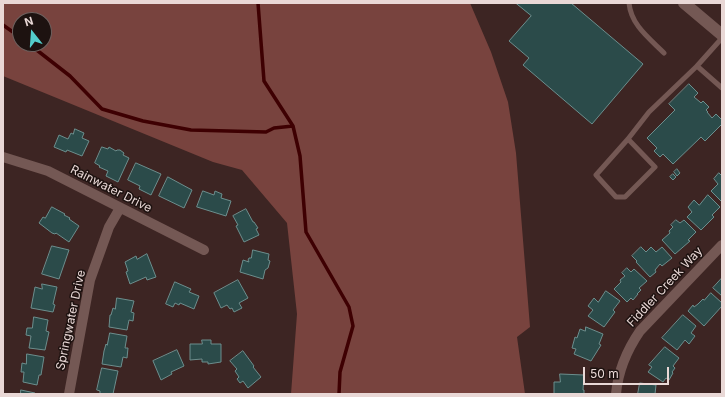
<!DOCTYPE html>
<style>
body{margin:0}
#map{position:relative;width:725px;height:397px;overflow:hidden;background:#3d2523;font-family:Inter,sans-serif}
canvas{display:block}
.frame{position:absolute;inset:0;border:4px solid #e9d8d6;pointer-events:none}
.north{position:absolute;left:12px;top:12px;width:40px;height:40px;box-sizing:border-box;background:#1d1210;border:1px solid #6f615f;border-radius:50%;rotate:343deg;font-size:11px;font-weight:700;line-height:16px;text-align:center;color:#e9d8d6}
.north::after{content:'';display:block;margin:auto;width:14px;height:18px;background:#53cdcb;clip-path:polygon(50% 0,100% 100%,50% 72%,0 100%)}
.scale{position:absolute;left:583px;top:367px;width:86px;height:18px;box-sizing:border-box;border:2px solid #e9d8d6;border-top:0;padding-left:5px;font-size:12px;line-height:14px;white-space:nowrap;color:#e9d8d6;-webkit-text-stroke:3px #1d1210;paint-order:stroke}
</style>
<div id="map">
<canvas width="725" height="397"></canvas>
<div class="frame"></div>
<div class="north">N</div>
<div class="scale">50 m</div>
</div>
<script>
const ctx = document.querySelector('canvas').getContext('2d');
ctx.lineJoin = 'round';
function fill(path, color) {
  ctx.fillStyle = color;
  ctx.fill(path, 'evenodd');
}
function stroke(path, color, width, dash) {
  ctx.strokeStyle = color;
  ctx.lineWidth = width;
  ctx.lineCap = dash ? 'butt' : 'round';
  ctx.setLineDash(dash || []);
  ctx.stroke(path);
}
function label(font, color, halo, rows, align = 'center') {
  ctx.font = font + ' Inter,sans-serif';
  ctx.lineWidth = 3;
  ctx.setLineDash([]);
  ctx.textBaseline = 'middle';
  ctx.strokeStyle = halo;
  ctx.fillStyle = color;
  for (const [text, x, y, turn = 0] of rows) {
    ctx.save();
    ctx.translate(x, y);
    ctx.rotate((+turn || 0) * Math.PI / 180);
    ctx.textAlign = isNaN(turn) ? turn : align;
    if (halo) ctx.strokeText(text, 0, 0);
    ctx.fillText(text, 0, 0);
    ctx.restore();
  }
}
fill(new Path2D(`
 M3,3H470L491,52L508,102L516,153L530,327L517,337L525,394H291L297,314L287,223L242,170L213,162L3,76ZM20,20H44V44H20Z`), '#78433e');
stroke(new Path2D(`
 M258,3L264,81L293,126L300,156L306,232L349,307L353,326L340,372L339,394
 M3,25L20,37
 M29,44L70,76L102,109L143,121L191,130L266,132L274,128L293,126`), '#3e0002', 3.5);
const building = new Path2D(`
 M516,3H571L643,64L592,124L523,65L529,58L509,41L531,16Z
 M689,84L698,93L694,97L700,102L701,103L703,101L709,107L706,110L708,112H707L712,118L716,114L722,120V124L705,141L701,137L673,164L663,154L660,157L654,151L657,148L647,138L675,110L669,104Z
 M75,129L84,133L82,138L89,141L82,156L67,150L66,152L54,147L59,135L68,139L71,133L73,134Z
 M102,147L108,149L109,147L116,151L117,150H120L124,153L123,155L129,158L118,182L106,176L108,171L99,167L100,166L95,163Z
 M136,163L161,174L151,195L139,189L140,186L128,180Z
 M677,169L680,173L677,176L674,172Z
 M719,173L722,176V202L711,191L718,184L714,179Z
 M673,174L676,177L673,180L670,177Z
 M168,177L192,190L184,208L159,196Z
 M203,191L214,195L215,191L222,194L221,198L231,201L226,216L197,207Z
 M708,195L720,207L712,215L714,217L701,230L687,217L692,212L688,207L694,200L699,205Z
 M52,207L65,214L64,215L70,218L69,219L79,226L69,242L56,233L55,234L52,233L39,223L43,217L45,218Z
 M246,209L253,222H254L258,228L256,229L259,235L244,242L236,226L238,225L233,216Z
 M676,220L680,223L684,220L696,232L688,240L690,241L675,254L662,240L670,233L669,231L673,227L671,225Z
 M52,246L69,250L59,279L42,274Z
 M641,247L646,252L651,247L656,252L662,247L672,258L662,266L660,264L655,270L656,272L650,277L636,262L637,261L632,256Z
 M253,250L269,254L268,260L270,261L268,268L265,270L263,279L240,272L243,260L249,262L248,260L249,258H251Z
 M147,254L156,277L147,280L146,277L130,284L126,272L128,271L125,262L136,256L137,259Z
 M627,268L631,272L634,269L647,281L639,288L641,290L637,294H638L633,300L631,298L627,302L614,289L621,282L620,280L625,276L622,273Z
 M722,278V296L713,288Z
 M238,280L248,298L239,303L242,308L234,312L232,308L230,309L227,305L221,308L214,293Z
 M175,282L191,289L189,292L199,296L194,309L180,303L179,305L175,303L173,307L166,304Z
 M42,284L57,287L53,304L55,305L53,312L31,308L35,287L42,289Z
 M606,291L620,301L613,310L615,312L604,327L588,316L593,310L588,306L594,298L598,302Z
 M711,293L722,303V306L704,326L688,311L693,305L694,307L698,304L703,299L704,300Z
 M117,298L134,301L131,312L134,313L133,321L129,320L127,330L109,327L110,315H111L113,308L115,309Z
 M683,315L696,326L691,333L695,336L689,344L685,340L677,350L662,338Z
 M34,317L48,320L46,331L49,332L45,350L29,348L31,336L26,335L27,328H32Z
 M586,327L603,334L599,344L601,345L591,361L574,354L576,349L572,348L575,337L577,338L580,329L585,331Z
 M110,333L127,336L125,348H128L127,358L123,357L121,367L102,364L104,351L106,344L107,345Z
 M202,340H211V344H221V362L208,364V362H202V359L190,360V344H202Z
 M665,347L679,358L673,366L675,368L672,372L673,373L669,380L666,378L663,382L648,372L652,367L649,365Z
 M177,350L184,366L171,372L172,374L161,380L153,361Z
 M243,351L254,366L253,367L261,377L248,388L243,381L240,383L237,379L239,377L235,371L237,369L230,361Z
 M27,354L44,357L41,375H39L37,385L23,382L24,372H21L22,363L26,364Z
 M102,368L118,371L113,394H100V391L97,390Z
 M560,374L584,375L583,390H584V394H554V382H560Z
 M640,383L656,385L655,394H638Z
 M21,390L35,393V394H21Z`);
fill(building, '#2b4b4a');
stroke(building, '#6c8e8d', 1);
stroke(new Path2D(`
 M629,3C631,25 649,38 664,53
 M697,66L722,88
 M628,139L655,167L625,197H616L596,175L628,139L649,112L697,66L722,38`), '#745854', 5);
stroke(new Path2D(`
 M3,157L48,171L204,250
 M69,394L90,280L109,227L120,208
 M616,394C618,371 627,350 640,331L722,245`), '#745854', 10);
stroke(new Path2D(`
 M684,3L722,35`), '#745854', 12);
label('12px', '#e9d8d6', '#1d1210', [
 ["Rainwater Drive",111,189,27],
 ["Fiddler Creek Way",665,287,-47],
 ["Springwater Drive",71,320,-78]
]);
</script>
